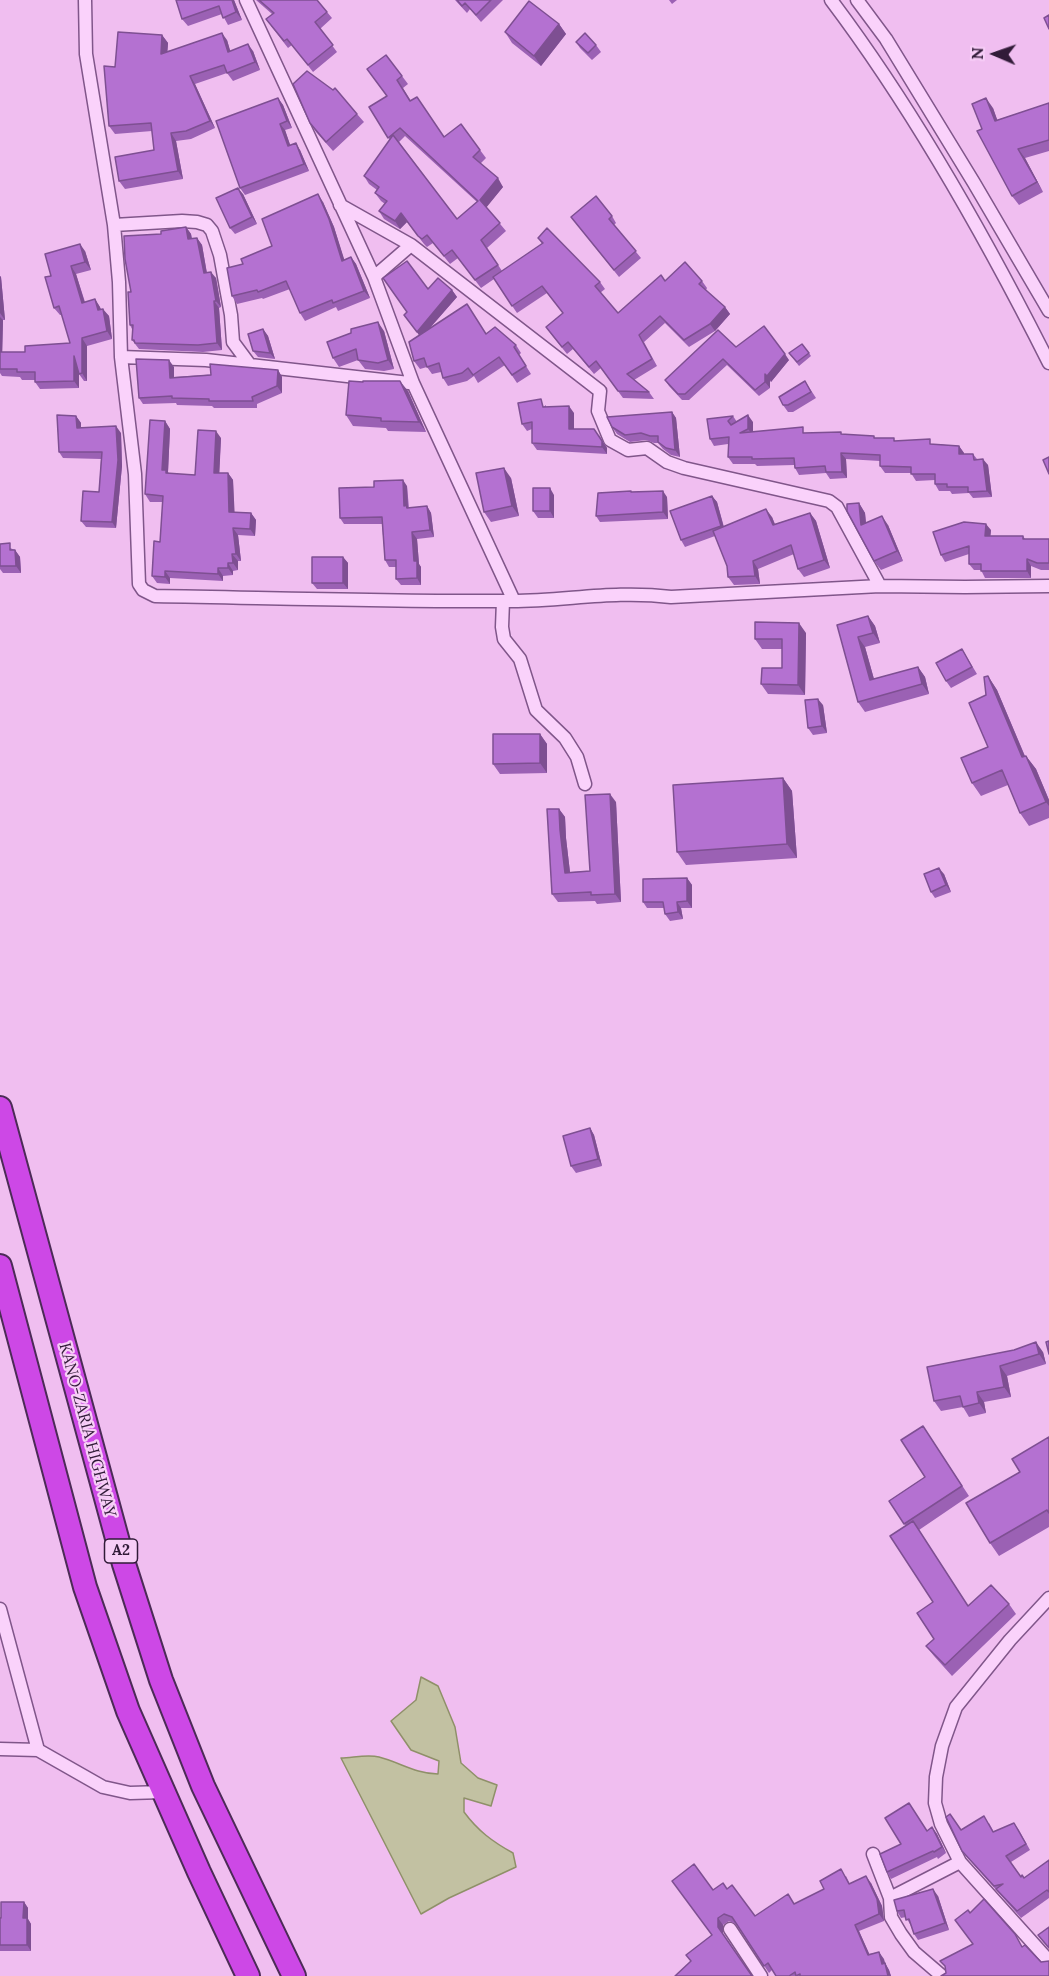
<!DOCTYPE html>
<style>
body{margin:0}
#map{position:relative;width:1049px;height:1976px;overflow:hidden;background:#f0bef0;font-family:Lora,serif}
canvas{display:block}
.north{position:absolute;left:965px;top:24px;width:60px;height:60px;-webkit-text-stroke:4px #f7cef7;paint-order:stroke;rotate:272deg;font-size:16px;font-weight:700;line-height:24px;text-align:center;color:#311b38}
.north::after{content:'';display:block;margin:auto;width:21px;height:27px;background:#311b38;clip-path:polygon(50% 0,100% 100%,50% 72%,0 100%)}
</style>
<div id="map">
<canvas width="1049" height="1976"></canvas>
<div class="north">N</div>
</div>
<script>
const ctx = document.querySelector('canvas').getContext('2d');
ctx.lineJoin = 'round';
function fill(path, color) {
  ctx.fillStyle = color;
  ctx.fill(path, 'evenodd');
}
function stroke(path, color, width, dash) {
  ctx.strokeStyle = color;
  ctx.lineWidth = width;
  ctx.lineCap = dash ? 'butt' : 'round';
  ctx.setLineDash(dash || []);
  ctx.stroke(path);
}
function label(font, color, halo, rows, align = 'center') {
  ctx.font = font + ' Lora,serif';
  ctx.lineWidth = 4.5;
  ctx.setLineDash([]);
  ctx.textBaseline = 'middle';
  ctx.strokeStyle = halo;
  ctx.fillStyle = color;
  for (const [text, x, y, turn = 0] of rows) {
    ctx.save();
    ctx.translate(x, y);
    ctx.rotate((+turn || 0) * Math.PI / 180);
    ctx.textAlign = isNaN(turn) ? turn : align;
    if (halo) ctx.strokeText(text, 0, 0);
    ctx.fillText(text, 0, 0);
    ctx.restore();
  }
}
const water = new Path2D(`
 M421,1677L438,1686L455,1727L461,1763L478,1778L497,1785L491,1806L464,1798V1812C478,1831 493,1842 513,1853L516,1867L449,1898L421,1914L341,1758C352,1758 367,1754 379,1757C399,1762 416,1774 438,1774L439,1761L411,1750L391,1721L416,1700Z`);
fill(water, '#c2c1a2');
stroke(water, '#8f9069', 1.5);
const street = new Path2D(`
 M85,0L86,54L114,225L119,282L121,357L135,474L139,584L143,590L155,596C274,598 393,602 512,601C567,601 614,590 671,597L880,586L965,587L1049,586
 M246,0L374,277L413,383L514,601
 M831,0C914,110 987,240 1049,363
 M857,0L886,39L974,183L1049,311
 M340,205L411,245L600,391L598,411L610,440L628,450L647,448L667,462L684,468L829,501L837,507L880,586
 M114,225L182,221L197,222L207,225L212,231L220,255L231,315L233,342L250,365
 M374,277L411,245
 M121,357L206,360L409,383
 M503,601L502,627L504,639L520,659L536,710L565,738L577,757L585,784
 M1049,1598L1010,1640L956,1707L942,1746L936,1777L935,1803L941,1824L960,1862L1049,1961
 M0,1609L38,1750
 M0,1749L38,1750L103,1787L130,1793L163,1792
 M873,1854L890,1898L891,1917L901,1934L914,1952L942,1976
 M890,1898L960,1862
 M730,1929L761,1976`);
const highway = new Path2D(`
 M0,1108L124,1564L161,1680L203,1786L294,1976
 M0,1266L85,1587L128,1711L199,1872L248,1976`);
stroke(street, '#80568a', 15);
stroke(highway, '#4c2b57', 26);
stroke(street, '#fad2fb', 12);
stroke(highway, '#cd48e6', 22);
fill(new Path2D(`
 M176,0H234L242,20L228,25L222,14L188,26L182,19Z
 M256,0H317L332,18L320,29L337,52L313,72L292,45L288,48L271,26L272,14Z
 M455,0H503L481,22L470,9L467,13Z
 M669,0H677L672,4Z
 M559,24L566,34L541,66L512,43L505,32Z
 M162,35L168,43L167,51L227,40L230,51H253L260,70L233,81L227,73L195,84L215,128L191,139L176,141L183,179L125,189L119,181L154,150L152,131L115,134L109,126Z
 M576,42L596,45L601,52L592,60L580,48Z
 M367,69L402,76L408,84L403,88L411,101L444,136L480,150L486,158L480,164L503,187L486,207L506,231L487,248L502,271L542,244L538,238L600,282L605,289L600,293L618,313L665,281H702L707,288L706,290L725,307L730,314L715,331L689,347L665,323L644,342L657,366L634,380L649,392L654,399L623,398L601,368L594,374L573,349L567,354L551,334L546,327L563,313L547,293L517,313L494,279L481,288L458,258L450,264L433,243L427,247L424,244L407,222L400,229L384,219L379,211L385,204L381,201L375,193L377,190L369,184L364,176L390,140L369,107L387,96ZM405,136L477,202L457,219L399,142Z
 M278,98L283,105L292,128L285,130L290,145L300,150L309,171L245,195L240,188Z
 M1049,103V151L1025,158L1043,192L1019,205L1012,196L982,129L993,108L997,120Z
 M357,114L364,122L333,151L316,132L310,123Z
 M243,194L257,224L235,234L230,228Z
 M323,202L334,227L344,260L351,257L356,264L370,298L338,311L336,307L305,321L300,313L290,289L263,299L262,298L237,304L232,296L243,264L272,246Z
 M612,216L616,223L614,225L641,258L619,277L571,217Z
 M186,227L191,234L192,239L197,238L202,245L207,273L216,278L221,307L219,308L222,350L203,352L139,349L132,340V329L130,325L131,292L161,234Z
 M85,251L91,270L76,274L85,302L95,299L101,309L109,316L112,339L87,346V381H84L79,374V388L40,389L35,382V380H22L20,377L2,376L0,373V276L1,277L5,320H3L2,352H25L70,343L62,315H60L54,308L51,276Z
 M428,289L452,290L457,297L430,328L487,333L516,345L521,353L519,355L531,374L517,383L505,365L478,383L474,376L467,381L448,386L443,378L441,372L432,374L427,367L420,369L414,361L419,335L404,315Z
 M263,329L268,336L275,359L258,357L253,351Z
 M384,331L394,369L384,371L365,369L358,360L339,367L333,358Z
 M736,347L789,360L771,382L770,380V388L759,396L727,365L689,400H682L669,386L665,380Z
 M789,353H809L811,356L799,366Z
 M174,367V377L278,370L282,377V393L257,404V408H214L212,406L177,405L176,403L143,404L139,398Z
 M805,381L816,398L793,412H788L783,405Z
 M363,382L408,391L426,432L388,431L386,428L353,426L346,415Z
 M546,405V407L574,413V429L599,435L607,448V454L537,450L532,443V429L527,431L522,424Z
 M672,412L676,418L680,457L671,455L663,449L658,443H654L646,440L630,442L617,434L612,427Z
 M76,416L81,423V427L121,433L122,466L116,528L86,527L81,521L99,492L101,459L63,458L59,452Z
 M733,416L737,422H753V432L842,434L896,441L959,446L964,453V454H973L977,459L988,465L992,497L973,498L969,493L952,494L950,491H939L935,484V480L916,481L911,473H885L880,466V461L846,459L847,478L830,479L826,473L799,475L795,468L794,465L757,466L755,464H733L728,457V444L714,446L710,439Z
 M165,421L170,429L168,472L169,474L195,475L221,438L219,473H228L233,480L234,513H251L256,520L255,536L238,535L241,561H238V570L233,571V575L223,576V581L170,578V584L157,583L152,576L160,542L163,502H150L145,494Z
 M511,478L519,516L491,522L484,512Z
 M407,486L409,508L427,506L431,513L434,537L417,539L419,564L421,567V585H401L396,579V567H389L385,560L382,524H344L340,518L374,487Z
 M632,492L667,497L668,519L600,522L596,516Z
 M554,495V518H538L533,511Z
 M712,496L717,502L724,527L772,517L775,524L810,513L816,521L830,568L804,577L798,569L794,554L758,569L760,584L734,585L728,577L727,566L715,536L685,547L681,540Z
 M859,503L865,513L866,523L888,525L903,561L881,570L874,561Z
 M991,530L990,536H1023L1025,539H1049V570H1041L1031,566V578H985L981,570H974L969,564V554L945,562L941,555Z
 M0,544L15,550L20,557L21,573H3L0,569Z
 M343,557L348,563V589H317L312,583Z
 M868,616L875,626L880,643L865,647L874,679L918,667L925,677L929,694L865,712L858,702L837,625Z
 M806,633L805,695L768,694L761,684L782,668V649H762L755,639Z
 M962,649L977,674L951,688L946,681Z
 M988,676L997,690L1025,756H1026L1036,769L1049,800V818L1029,826L1020,813L1008,785L981,796L972,783L988,747L986,695Z
 M823,705L827,733L813,735L808,728Z
 M540,734L547,744V773L500,774L493,764Z
 M783,778L792,791L797,858L686,865L677,852Z
 M616,802L621,902L597,904L595,901L558,902L552,894L559,809L565,817L566,838L570,872L590,871Z
 M944,874L951,892L935,898L931,892Z
 M687,878L692,885V908H681L683,919L670,921L665,914L664,908H647L643,902Z
 M590,1128L594,1135L602,1166L576,1173L571,1166Z
 M1043,1352L1046,1364L1007,1376L1011,1397L984,1402L986,1413L969,1417L963,1407L941,1411L934,1401L927,1367Z
 M923,1426L969,1496L919,1530L968,1606L1009,1604L1016,1614L952,1676L934,1656L926,1646L934,1639L933,1602L906,1526L889,1501L925,1477Z
 M1049,1437V1527L999,1556L990,1543L1020,1472Z
 M989,1823L994,1832L1014,1823L1019,1830L1030,1850L1011,1862L1021,1877L1024,1878L1049,1860V1898L1021,1918L967,1857L962,1851L961,1830Z
 M932,1827L937,1834L946,1853L938,1859L937,1857L891,1879L887,1872L927,1831Z
 M846,1876L850,1884L871,1883L882,1906L884,1921L859,1931L869,1954L879,1952L889,1970L891,1976H776L772,1970L769,1973L736,1924L729,1921L723,1925V1934L691,1961L712,1935L713,1890L727,1889L755,1916L795,1904L824,1889Z
 M938,1896L949,1930L918,1940L914,1934L911,1926L906,1917L901,1918L897,1911Z
 M24,1902L28,1908V1919L31,1924V1951H0V1918Z`), '#9b61b4');
fill(new Path2D(`
 M232,0H234L242,20L236,12Z
 M559,24L566,34L541,66L534,56Z
 M222,33L227,40L233,60L228,52Z
 M162,35L168,43L167,61L161,54Z
 M248,44L253,51L260,70L255,62Z
 M190,76L195,84L215,128L210,121Z
 M278,98L283,105L292,128L287,121Z
 M986,98L993,108L1001,130L995,121Z
 M280,124L285,130L293,153L288,146Z
 M171,133L176,141L183,179L178,171Z
 M296,143L300,150L309,171L304,164Z
 M1018,149L1025,158L1043,192L1037,182Z
 M498,178L503,187L486,208L480,200Z
 M238,188L243,194L257,224L252,217Z
 M318,194L323,202L334,227L347,268L342,261Z
 M401,213L407,222L400,229L395,221Z
 M186,227L191,234L193,246L188,239Z
 M197,238L202,245L208,280L204,273Z
 M80,244L85,251L91,270L85,262Z
 M351,257L356,264L370,298L364,291Z
 M71,266L76,274L87,310L82,303Z
 M211,272L216,278L221,307L216,301Z
 M0,276L1,277L5,320L0,313Z
 M452,290L457,297L421,338L417,332Z
 M95,299L100,307L103,318L98,310Z
 M214,301L219,308L222,350L217,343Z
 M725,307L730,314L715,331L710,324Z
 M103,309L109,316L112,339L107,331Z
 M0,317L3,320L2,363L0,361Z
 M378,322L384,331L394,369L388,360Z
 M263,329L268,336L275,359L270,353Z
 M82,338L87,346V381L82,373Z
 M785,354L789,360L771,382L770,380V388L765,382V374Z
 M74,356L79,364V388L74,381Z
 M169,360L174,367V384L170,378Z
 M278,370L282,377V393L277,386Z
 M400,381L408,391L426,432L419,422Z
 M569,406L574,413V436L569,429Z
 M672,412L676,418L680,457L675,450Z
 M748,415L753,422V435L748,429Z
 M76,416L81,423V434L77,428Z
 M165,421L170,429L168,472L171,478L162,470Z
 M116,426L121,433L122,466L116,528L112,522Z
 M594,429L607,448V454L602,447Z
 M216,431L221,438L219,481L214,473Z
 M959,446L964,453V461L959,454Z
 M841,453L846,459L847,478L842,472Z
 M983,459L988,465L992,497L987,491Z
 M504,468L511,478L519,516L512,506Z
 M228,473L233,480L235,520L229,512Z
 M403,480L407,486L408,508L411,512L404,506Z
 M550,488L554,495V518L550,511Z
 M663,491L667,497L668,519L663,512Z
 M712,496L717,502L725,532L721,526Z
 M859,503L865,513L867,534L861,525Z
 M427,506L431,513L434,537L430,530Z
 M766,509L772,517L778,533L773,525Z
 M251,513L256,520L255,536L250,529Z
 M810,513L816,521L830,568L824,560Z
 M882,516L888,525L903,561L897,551Z
 M986,524L991,530L990,542L985,536Z
 M233,528L238,535L241,561L236,554Z
 M412,532L417,539L419,564L421,567V585L417,578L414,561Z
 M15,550L20,557L21,573L16,566Z
 M232,554L238,561V570L233,563Z
 M343,557L348,563V589L343,583Z
 M1027,559L1031,566V578L1027,571Z
 M753,561L758,569L760,584L755,576Z
 M228,563L233,571V575L228,568Z
 M218,568L223,576V581L218,574Z
 M165,571L170,578V584L165,577Z
 M868,616L875,626L880,643L873,633Z
 M799,623L806,633L805,695L798,685Z
 M858,637L865,647L877,690L870,680Z
 M918,667L925,677L929,694L922,684Z
 M988,676L997,690L1031,771L1022,757Z
 M818,699L823,705L827,733L822,726Z
 M540,734L547,744V773L540,763Z
 M1026,756L1036,769L1049,800V806L1046,802Z
 M783,778L792,791L797,858L787,844Z
 M610,794L616,802L621,902L615,894Z
 M559,809L565,817L566,838L571,881L565,873L560,830Z
 M939,868L944,874L951,892L946,885Z
 M687,878L692,885V908L687,901Z
 M677,902L681,908L683,919L678,912Z
 M590,1128L594,1135L602,1166L598,1159Z
 M1036,1342L1043,1352L1046,1364L1039,1354Z
 M1000,1366L1007,1376L1011,1397L1004,1387Z
 M977,1392L984,1402L986,1413L979,1403Z
 M932,1827L937,1834L946,1853L942,1847Z
 M866,1876L871,1883L882,1906L884,1921L879,1914Z
 M933,1889L938,1896L949,1930L945,1923Z
 M24,1902L28,1908V1919L31,1924V1951L27,1945L23,1918Z
 M718,1918L723,1925V1934L718,1927Z
 M855,1925L859,1931L873,1962L868,1955Z
 M879,1952L884,1959L887,1970L882,1964Z
 M885,1963L889,1970L891,1976H888Z`), '#7e4f92');
const building = new Path2D(`
 M176,0H232L236,12L223,18L219,6L182,19Z
 M259,0H317L327,12L315,22L333,45L308,65L287,39L284,41L266,19L274,13Z
 M457,0H491L476,15L465,3L462,6Z
 M529,1L559,24L534,56L505,32Z
 M1049,15V29L1044,18Z
 M118,32L162,35L161,54L222,33L228,52L248,44L255,62L227,73L224,65L190,76L210,121L186,131L171,133L178,171L119,181L115,157L154,150L151,123L109,126L104,66L115,67Z
 M585,33L596,45L588,53L576,42Z
 M386,55L402,76L397,80L410,101L417,97L444,137L461,124L480,150L473,157L498,178L480,200L500,223L481,240L498,265L475,280L452,250L444,256L427,235L422,239L418,236L401,213L395,221L379,211L387,201L375,193L379,187L364,176L393,135L457,219L478,201L400,128L388,138L369,107L387,96L367,69Z
 M307,71L333,90L335,88L357,114L326,142L310,123L293,84Z
 M278,98L287,121L280,124L288,146L296,143L304,164L240,188L216,121Z
 M986,98L995,121L1049,103V140L1018,149L1037,182L1012,196L977,131L982,129L972,104Z
 M238,188L252,217L230,228L216,198Z
 M318,194L329,219L342,261L351,257L364,291L333,303L332,300L300,313L286,281L258,292L257,290L232,296L227,268L243,264L241,259L272,246L262,219Z
 M596,196L612,216L609,219L636,251L614,270L571,217Z
 M186,227L188,239L197,238L204,273L211,272L216,301H214L217,343L198,345L135,343L134,340H132L133,325H130L128,292H131L125,259L124,236L161,234V231Z
 M547,228L600,282L595,286L618,313L661,275L665,281L685,262L702,281L699,284L725,307L710,324L684,340L660,316L639,335L652,359L627,374L649,392L618,391L596,361L589,367L568,342L562,347L546,327L563,313L542,286L512,306L493,277L543,243L538,238Z
 M80,244L85,262L71,266L82,303L95,299L98,310L103,309L107,331L82,338V373L79,374L74,356V381L35,382V372H17V369H0V352H25V346L70,343L59,306L54,308L45,277L51,276L45,254Z
 M407,261L428,289L438,278L452,290L417,332L404,315L407,312L383,278Z
 M467,304L486,334L495,327L516,345L514,347L526,366L512,375L499,357L473,375L468,368L462,373L443,378L439,363L427,367L424,358L414,361L409,342Z
 M378,322L388,360L378,363L358,360L356,349L333,358L327,342L351,333V329Z
 M764,326L785,354L767,376L765,374V382L755,390L723,359L685,394H678L665,380L718,330L736,347Z
 M263,329L270,353L253,351L248,334Z
 M802,344L809,353L797,362L789,353Z
 M136,359L169,360L170,378L211,375L210,364L278,370L277,386L252,397L253,401H209V399L172,398V396L139,398Z
 M349,381L363,382V381H400L419,422L381,421V418L346,415Z
 M805,381L811,392L788,405H783L779,397Z
 M541,399L543,407L569,406V429H594L602,441V447L532,443V422L522,424L518,403Z
 M672,412L675,450L666,448L658,442V436H650L641,433L625,435L612,427L607,417Z
 M57,415L76,416L77,428L116,426L118,460L112,522L81,521L83,491L99,492L102,452H59Z
 M748,415V429L740,433L803,427V433L841,432V434L874,436V438H894V441L930,439V444L959,446V454H973L974,460L983,459L987,491L968,492V487H947V484H935V474H911V467L880,466V455L841,453L842,472H826L825,466L795,468L794,458L752,459V457H728L729,437L710,439L707,419L733,416L728,421L731,425Z
 M150,420L165,421L162,470H166V473L195,475L198,430L216,431L214,473H228L229,512L251,513L250,529L233,528L236,554H232L233,563H228V568H218V574L165,571V577L152,576L154,541L160,542L163,496L145,494Z
 M1049,457V474L1043,460Z
 M504,468L512,506L484,512L476,473Z
 M403,480L404,506L406,505L407,508L427,506L430,530L412,532L414,561H417V578L396,579V560H385L382,517L340,518L339,488L374,487V481Z
 M533,488H550V511H533Z
 M631,491V492L663,491V512L596,516L598,493Z
 M712,496L721,526L681,540L670,511Z
 M859,503L861,525L882,516L897,551L874,561L847,511V504Z
 M766,509L773,525L810,513L824,560L798,569L791,545L753,561L755,576L728,577L727,566L713,531Z
 M964,522L986,524L985,536H1023V539H1049V563H1037L1027,559V571H981V564H969V546L941,555L933,532Z
 M10,543V550H15L16,566H0V544Z
 M312,557H343V583H312Z
 M868,616L873,633L858,637L870,680L918,667L922,684L858,702L837,625Z
 M755,622L799,623L798,685L761,684L762,668H782V639H755Z
 M962,649L972,667L946,681L936,663Z
 M988,676L1022,757L1026,756L1046,802L1020,813L1002,770L972,783L961,758L988,747L969,703L986,695L984,677Z
 M818,699L822,726L808,728L805,700Z
 M493,734H540V763L493,764Z
 M783,778L787,844L677,852L673,785Z
 M610,794L615,894L591,895V892L552,894L547,809H559L560,830L565,873L590,871L585,795Z
 M939,868L946,885L931,892L924,874Z
 M687,878V901L677,902L678,912L665,914L663,902H643V879Z
 M590,1128L598,1159L571,1166L563,1136Z
 M1049,1341V1354L1046,1342Z
 M1036,1342L1039,1354L1000,1366L1004,1387L977,1392L979,1403L963,1407L960,1396L934,1401L927,1367L1014,1350Z
 M923,1426L962,1486L904,1524L889,1501L925,1477L901,1440Z
 M1049,1437V1513L1047,1510L990,1543L966,1503L1020,1472L1012,1459Z
 M913,1521L968,1606L991,1585L1009,1604L945,1665L926,1646L934,1639L917,1613L933,1602L890,1536Z
 M909,1803L927,1831L932,1827L942,1847L934,1852L933,1851L887,1872L880,1854L901,1844L885,1818Z
 M950,1814L961,1830L984,1816L993,1832L1014,1823L1026,1844L1006,1856L1021,1877L1022,1875L1024,1878L1049,1860V1892L1047,1890L1017,1911L996,1889L1003,1884L994,1886L962,1851L946,1817Z
 M694,1864L713,1890L723,1883L727,1889L732,1885L755,1916L788,1894L794,1904L824,1889L820,1881L841,1869L849,1884L866,1876L877,1899L879,1914L855,1925L868,1955L879,1952L882,1964L885,1963L888,1976H800V1974L796,1976L795,1972L789,1976H776L768,1963L764,1966L732,1917L724,1914L718,1918V1927L752,1976H675L691,1961L686,1955L712,1935L672,1881Z
 M933,1889L945,1923L914,1934L909,1919L906,1920L904,1910L897,1911L894,1900Z
 M984,1899L1015,1934L1022,1947L1025,1945L1041,1962L1049,1961V1976H941L946,1973L945,1966L940,1961L973,1944L955,1920L968,1910L970,1913Z
 M1,1902H24L23,1918H27V1945H0V1918H1Z
 M1049,1927V1948L1038,1935Z`);
fill(building, '#b471d1');
stroke(building, '#7e4f92', 1.5);
for (const [x, y, w] of [
 [121,1551,33]
]) {
  const box = new Path2D();
  box.roundRect(x - w / 2, y - 12, w, 24, 4.5);
  ctx.fillStyle = '#f7cef7';
  ctx.fill(box);
  stroke(box, '#311b38', 1.5);
}
label('bold 15px', '#311b38', null, [
 ["A2",121,1551]
]);
label('16px', '#311b38', '#f7cef7', [
 ["KANO-ZARIA HIGHWAY",87,1430,75]
]);
</script>
